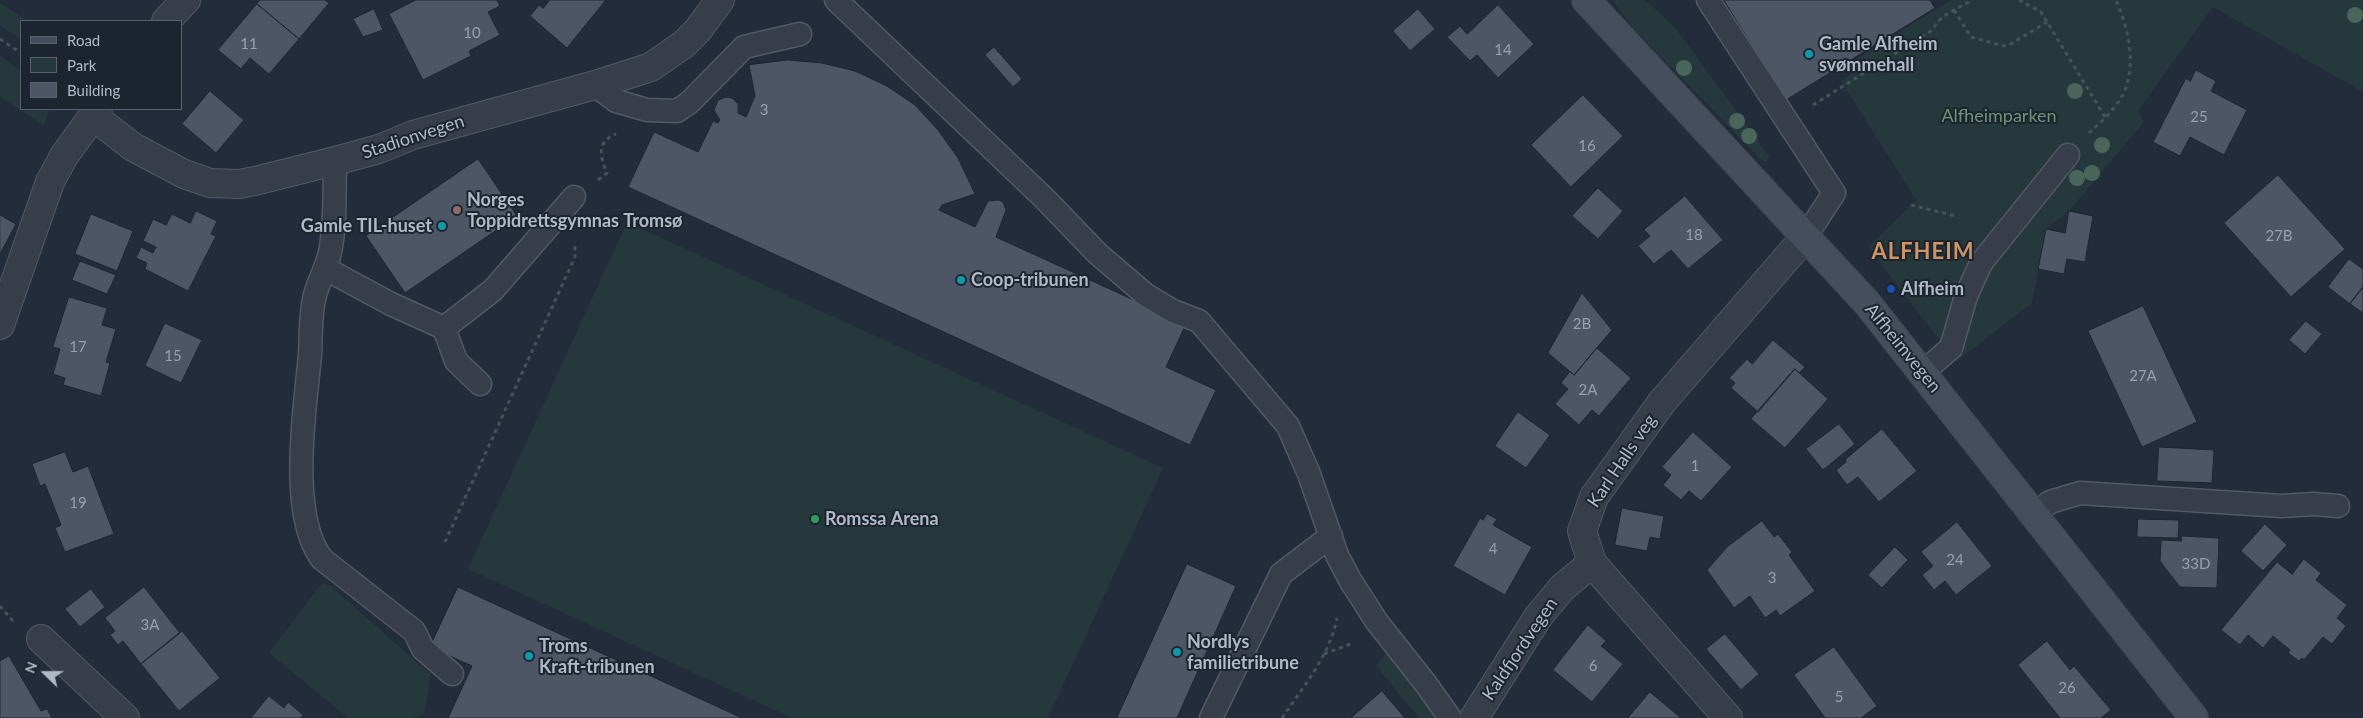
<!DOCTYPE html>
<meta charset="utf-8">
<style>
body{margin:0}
#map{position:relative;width:2363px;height:718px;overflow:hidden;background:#232c3a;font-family:Lato,sans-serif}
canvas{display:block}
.legend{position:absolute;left:20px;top:20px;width:162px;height:90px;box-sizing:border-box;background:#1c242f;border:1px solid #58606b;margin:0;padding:6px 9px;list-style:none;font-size:15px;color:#b2b9c6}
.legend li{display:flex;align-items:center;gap:10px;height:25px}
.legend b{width:25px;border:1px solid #58606b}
.north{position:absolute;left:20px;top:648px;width:50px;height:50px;-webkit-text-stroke:4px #1c242f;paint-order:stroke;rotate:292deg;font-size:14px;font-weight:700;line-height:20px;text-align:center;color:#b2b9c6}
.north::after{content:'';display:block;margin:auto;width:18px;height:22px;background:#b2b9c6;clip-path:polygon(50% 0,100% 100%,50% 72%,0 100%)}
</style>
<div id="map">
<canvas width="2363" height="718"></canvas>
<ul class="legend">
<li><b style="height:6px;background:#454e5d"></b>Road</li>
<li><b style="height:14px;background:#25383b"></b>Park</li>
<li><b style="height:14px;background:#4c5665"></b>Building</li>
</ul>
<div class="north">N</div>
</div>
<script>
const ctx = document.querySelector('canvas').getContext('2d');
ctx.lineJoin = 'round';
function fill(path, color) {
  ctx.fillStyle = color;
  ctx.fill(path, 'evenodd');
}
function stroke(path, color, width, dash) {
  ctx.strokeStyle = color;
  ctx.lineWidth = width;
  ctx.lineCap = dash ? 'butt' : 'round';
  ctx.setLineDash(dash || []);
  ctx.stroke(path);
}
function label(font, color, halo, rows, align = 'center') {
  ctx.font = font + ' Lato,sans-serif';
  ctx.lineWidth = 4;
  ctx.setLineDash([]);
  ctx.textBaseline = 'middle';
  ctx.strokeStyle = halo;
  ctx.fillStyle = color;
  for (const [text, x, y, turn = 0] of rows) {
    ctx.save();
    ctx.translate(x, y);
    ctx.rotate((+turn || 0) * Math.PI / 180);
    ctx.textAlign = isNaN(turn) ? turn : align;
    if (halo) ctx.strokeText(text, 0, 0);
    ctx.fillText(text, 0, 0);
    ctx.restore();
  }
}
fill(new Path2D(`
 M1612,0H1644L1659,12L1677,30L1770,157L1764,163L1633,28Z
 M1951,0H2363V92L2213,7L2138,111L2144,122L2069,211L2046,229L2032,303L1958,360C1925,325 1898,285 1868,247L1916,200L1841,81L1850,75L1845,66Z
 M0,3L28,21H21V39L0,26Z
 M0,56L21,71V109H49L44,126L0,97Z
 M627,222L1163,468L1048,718H792L468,569Z
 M322,583L331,586L431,675L424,714L413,718H348L269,653Z
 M1385,647L1437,718H1419L1376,666L1384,655Z`), '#25383b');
const building = new Path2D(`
 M260,0H325L329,3L299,39L257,4Z
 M416,0H497L500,6L488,12L500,35L469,51L471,56L423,80L389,14Z
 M550,0H604L605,1L567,48L530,16L539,5L543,8Z
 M1724,0H1930L1935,8L1786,100Z
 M257,4L299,39L269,74L250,58L241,69L218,50Z
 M1498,5L1534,44L1498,78L1477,55L1470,61L1447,37L1460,26L1467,34Z
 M374,9L383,30L363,37L353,19Z
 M1418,9L1435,29L1410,51L1393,31Z
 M994,47L1022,79L1013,87L985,55Z
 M788,60L822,63L855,71L887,86L915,105L938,130L958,158L975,194L942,205L939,210L975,227L988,201L998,200L1003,202L1006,210L996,237L1186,324L1166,367L1216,390L1190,445L628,187L654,132L698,152L713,121L718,123L720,120L714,110L718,100L726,97L732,98L738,104V113L746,117L755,96L749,65Z
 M2196,70L2216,81L2211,91L2247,110L2224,155L2190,137L2180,156L2153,142L2186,78L2190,81Z
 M210,91L244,120L216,153L182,124Z
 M1583,95L1623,136L1571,187L1531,145Z
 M478,159L517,216L405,293L366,236Z
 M2278,175L2345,249L2291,297L2224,223Z
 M1598,188L1623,211L1598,239L1572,216Z
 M1685,196L1723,240L1688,269L1671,250L1654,264L1638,246L1650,236L1644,230Z
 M196,211L217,221L211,234L216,236L188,291L145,269L147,263L136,258L141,247L153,253L156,247L143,241L153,219L166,225L172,214L190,223Z
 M2069,211L2093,216L2085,262L2067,259L2064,274L2038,269L2046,229L2065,233Z
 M91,214L133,231L117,271L75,254Z
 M0,215L16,224L0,254Z
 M2349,259L2363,269V287L2350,304L2328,287Z
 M80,261L116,275L107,294L72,280Z
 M2363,287V313L2350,304Z
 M1582,293L1612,330L1574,375L1548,353Z
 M69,297L107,308L102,325L116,329L106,362L110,363L101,396L63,385L65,378L53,374L60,349L53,347Z
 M2143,306L2197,422L2142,447L2088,331Z
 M2306,321L2322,334L2305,354L2289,340Z
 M165,323L202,340L181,383L145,366Z
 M1773,340L1805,367L1799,373L1795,369L1758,412L1731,388L1735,383L1729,378L1747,359L1752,364Z
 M1597,348L1631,378L1599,416L1592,410L1579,425L1555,404L1568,389L1561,383L1570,371L1574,375Z
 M1795,369L1828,399L1785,448L1751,419Z
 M1518,412L1550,435L1526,468L1495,446Z
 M1839,424L1855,444L1823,470L1806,449Z
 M1882,429L1917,471L1879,502L1858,477L1847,485L1836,470L1846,462L1845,460Z
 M1693,432L1732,467L1701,501L1689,491L1681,500L1663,485L1671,475L1662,467Z
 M2159,447L2214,450L2212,483L2157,481Z
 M65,452L73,472L88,466L114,534L65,552L55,528L61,525L45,484L40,486L32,464Z
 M1622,508L1664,516L1660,539L1650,537L1647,551L1615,545Z
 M1487,514L1497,519L1493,525L1532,547L1505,595L1453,566L1480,518L1483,520Z
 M2138,519L2179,520L2178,538L2137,537Z
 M1762,521L1774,537L1778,534L1792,552L1789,555L1815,591L1780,616L1776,610L1765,618L1750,596L1734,608L1707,570L1727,547Z
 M1957,522L1992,566L1956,595L1945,581L1934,590L1922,575L1933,566L1921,552Z
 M2265,524L2287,545L2263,571L2241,551Z
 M2182,536L2219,538L2217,588L2180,587L2160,561L2161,540L2181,541Z
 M1895,547L1908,560L1882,588L1868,575Z
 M2304,559L2321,573L2316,580L2347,605L2337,618L2346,626L2332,644L2323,637L2304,660L2302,658L2299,661L2288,653L2290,650L2273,636L2263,648L2248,635L2240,645L2221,630L2277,562L2292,574Z
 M1187,564L1236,586L1177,718H1117Z
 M144,587L180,633L141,664L123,641L118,645L110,635L115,631L105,618Z
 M458,587L742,718H448L472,666L430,647Z
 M91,589L105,607L80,627L65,609Z
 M1588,625L1606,641L1601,646L1623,664L1592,702L1553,670Z
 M182,631L220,678L179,711L141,664Z
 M1725,634L1759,674L1741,690L1706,649Z
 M2047,641L2070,670L2074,666L2111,710L2101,718H2060L2018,665Z
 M1834,647L1877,706L1861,718H1825L1794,675Z
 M9,656L41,711L47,709L52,718H0V661Z
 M1382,691L1405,718H1351Z
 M1650,692L1681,718H1628Z
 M269,696L284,708L288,702L303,715L301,718H251Z`);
fill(building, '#4c5665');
stroke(building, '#1e2631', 1);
const lane = new Path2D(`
 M836,0L1044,198L1098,254L1146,295L1173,311L1199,321L1288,426L1309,474L1337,555L1350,580L1377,622L1426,684L1450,718
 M1708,0L1834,193L1806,236
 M595,85L616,101L647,110L677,111L690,102L744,47L800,34
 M335,161C334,191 336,223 330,252C327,267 319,280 315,295C310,313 311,336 310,355C305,408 288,515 322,559L414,631L423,649L452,674
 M326,269L391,304L444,328L456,361L480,384
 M444,328L493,290L574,197
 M1922,373L1951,348L1966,296L1981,263L2068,155
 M2034,515L2050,502L2080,493L2282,506L2314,504L2338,506
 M1211,718L1281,574L1331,536`);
const street = new Path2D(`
 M166,21L186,0
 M93,116L133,147L184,174L210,183L239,184L255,181L335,161L379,149L413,135L595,85L651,67L684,44L698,30L720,0
 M0,325L50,182L64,156L98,109
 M41,639L125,718
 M1474,718L1538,617L1562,588L1592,563
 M1728,718L1592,563L1582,531L1594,497L1662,402L1806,236`);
const secondary = new Path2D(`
 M1586,0L1867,303L2194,718`);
stroke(lane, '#525965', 25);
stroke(street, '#525965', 30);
stroke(secondary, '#404753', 30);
stroke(new Path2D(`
 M2019,0L2041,12L2105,117
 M1954,10L1971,37L2004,46L2009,45L2047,22
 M0,39L21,53
 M1813,105L1931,31L1942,17L1972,0
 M2089,133C2100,123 2113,111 2121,98C2138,68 2129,30 2116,0
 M598,180L607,173C600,157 596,142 616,134
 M1911,205L1956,216
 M445,542L575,257V243
 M0,606L13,621
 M1324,654L1353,643
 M1282,718C1303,687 1330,655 1337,618`), '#435558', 3, [4, 4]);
stroke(lane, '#373e4a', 22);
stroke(street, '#373e4a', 28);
stroke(secondary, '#454e5d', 28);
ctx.fillStyle = '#4a665a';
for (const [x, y] of [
 [2355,15],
 [1684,68],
 [2075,91],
 [1737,121],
 [1749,136],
 [2102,145],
 [2092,173],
 [2077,178]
]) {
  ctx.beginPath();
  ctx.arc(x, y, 8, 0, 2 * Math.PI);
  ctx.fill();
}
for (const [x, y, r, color] of [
 [1809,54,5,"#0f9aa8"],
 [457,210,5,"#8d6e63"],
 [442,226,5,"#0f9aa8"],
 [961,280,5,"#0f9aa8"],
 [1891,289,5,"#1a4fb4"],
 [815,519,5,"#2e9e5b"],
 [1177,652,5,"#0f9aa8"],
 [529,656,5,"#0f9aa8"]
]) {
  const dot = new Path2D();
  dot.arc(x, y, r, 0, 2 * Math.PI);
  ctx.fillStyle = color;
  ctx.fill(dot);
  stroke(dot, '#1c242f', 2);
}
label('15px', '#98a0ae', null, [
 ["10",472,33],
 ["11",249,44],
 ["14",1503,50],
 ["3",764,110],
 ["25",2199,117],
 ["16",1587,146],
 ["18",1694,235],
 ["27B",2279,236],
 ["2B",1582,324],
 ["17",78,347],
 ["15",173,356],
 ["27A",2143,376],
 ["2A",1588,390],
 ["1",1695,466],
 ["19",78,503],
 ["4",1493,549],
 ["24",1955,560],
 ["33D",2196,564],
 ["3",1772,578],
 ["3A",150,625],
 ["6",1593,666],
 ["26",2067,688],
 ["5",1839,697]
]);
label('bold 18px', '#b2b9c6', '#1c242f', [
 ["Gamle Alfheim",1819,44],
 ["svømmehall",1819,65],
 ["Norges",467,200],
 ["Toppidrettsgymnas Tromsø",467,221],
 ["Gamle TIL-huset",432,226,"right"],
 ["Coop-tribunen",971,280],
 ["Alfheim",1901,289],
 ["Romssa Arena",825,519],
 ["Nordlys",1187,642],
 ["familietribune",1187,663],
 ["Troms",539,646],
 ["Kraft-tribunen",539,667]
], 'left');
label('18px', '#6a9674', '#1c242f', [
 ["Alfheimparken",1999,116]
]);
label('18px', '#b2b9c6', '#1c242f', [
 ["Stadionvegen",413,137,-18],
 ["Alfheimvegen",1903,348,51],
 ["Karl Halls veg",1622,461,-56],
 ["Kaldfjordvegen",1520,649,-56]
]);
ctx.letterSpacing = '1px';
label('bold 22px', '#cf9364', '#1c242f', [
 ["ALFHEIM",1923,252]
]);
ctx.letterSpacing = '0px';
</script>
